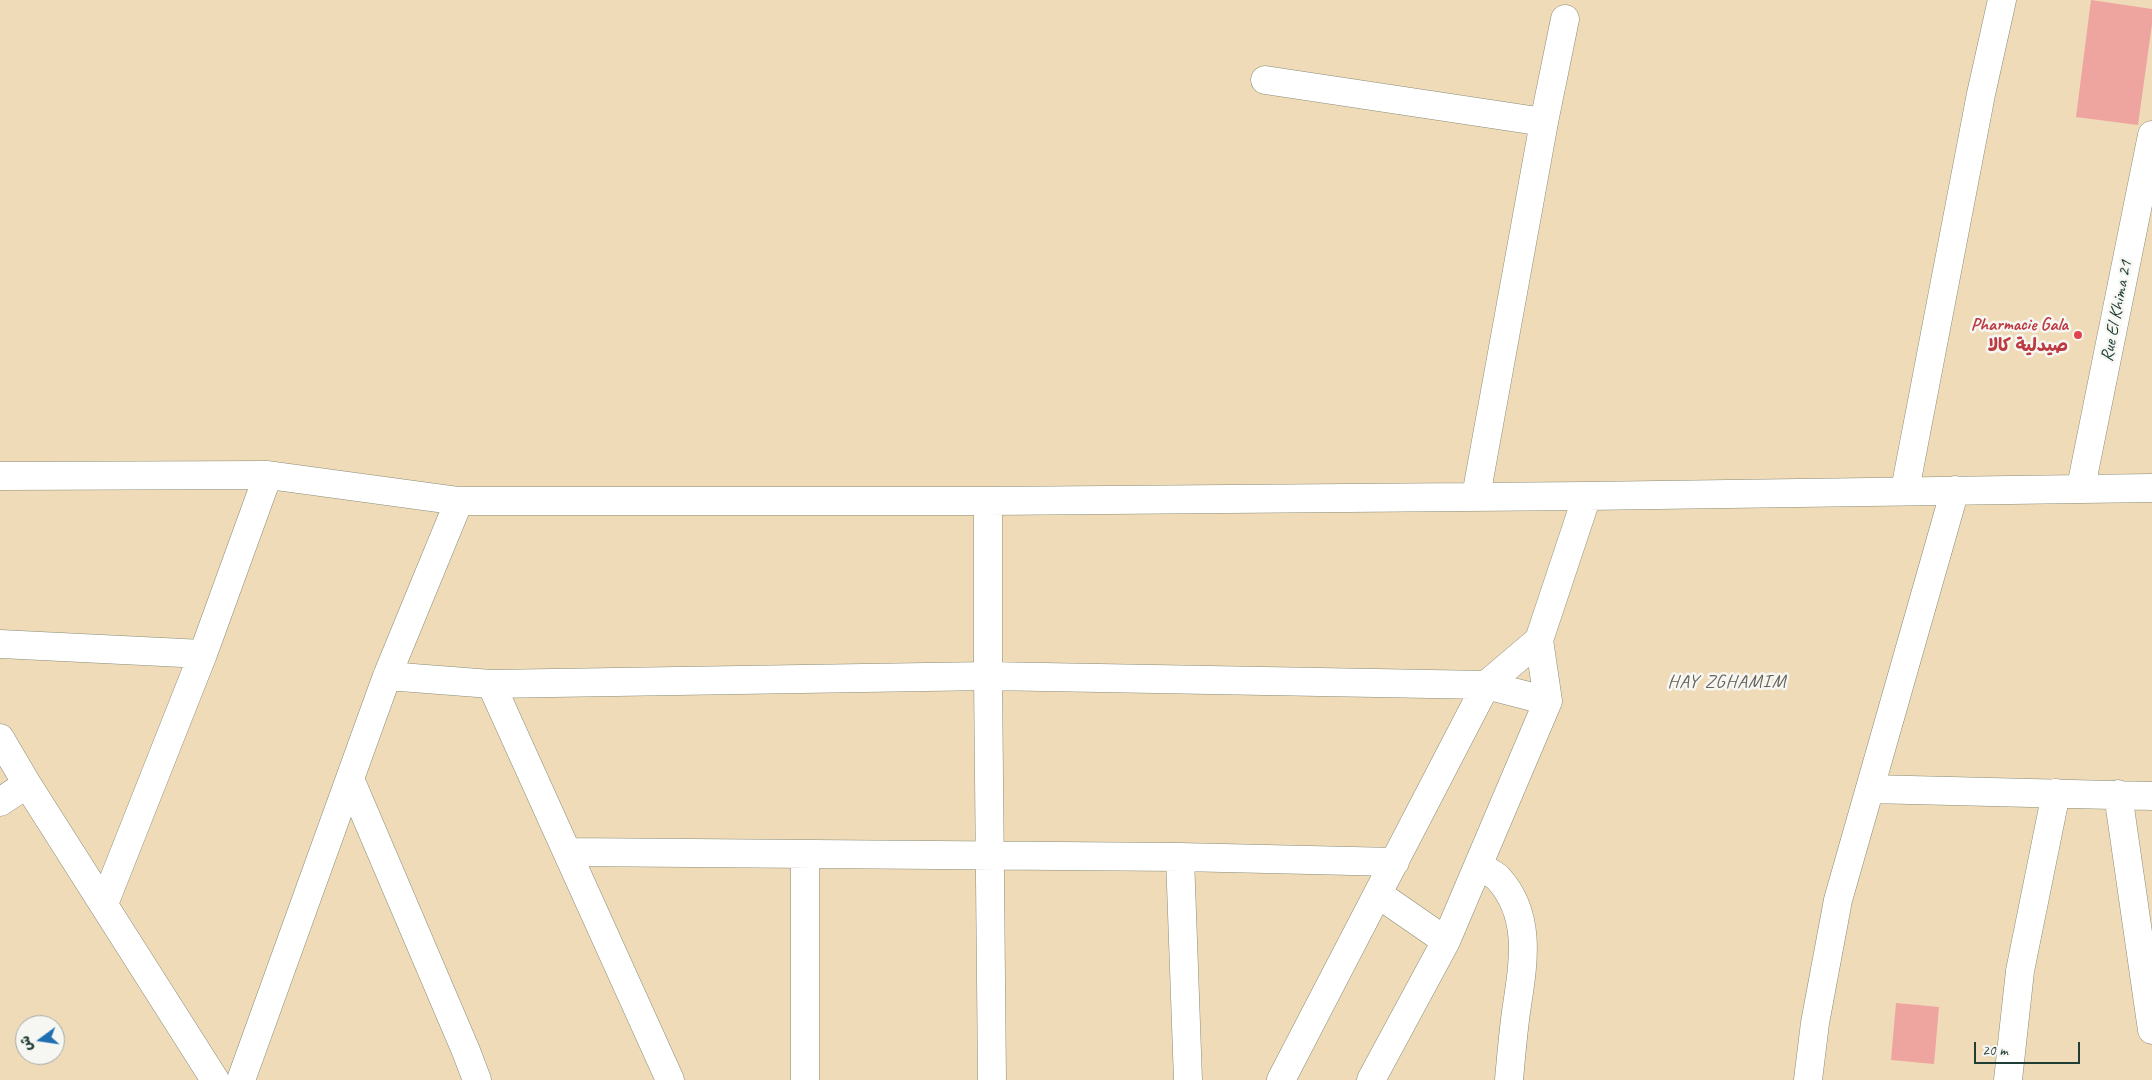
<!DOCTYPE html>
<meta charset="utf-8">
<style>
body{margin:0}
#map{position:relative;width:2152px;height:1080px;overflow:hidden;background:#f0dbb9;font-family:Caveat,"Playpen Sans Arabic",sans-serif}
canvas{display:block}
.north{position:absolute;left:15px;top:1015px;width:50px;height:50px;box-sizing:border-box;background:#f6f6f2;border:1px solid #a0aca6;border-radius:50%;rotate:256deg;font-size:14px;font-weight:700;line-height:20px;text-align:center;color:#1f3d34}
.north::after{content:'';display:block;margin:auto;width:18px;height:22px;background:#1f6fb2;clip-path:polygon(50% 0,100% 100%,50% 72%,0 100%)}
.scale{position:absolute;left:1974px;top:1042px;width:106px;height:22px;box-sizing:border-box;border:2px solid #1f3d34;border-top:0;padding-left:6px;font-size:15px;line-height:18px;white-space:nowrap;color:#1f3d34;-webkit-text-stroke:4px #f6f6f2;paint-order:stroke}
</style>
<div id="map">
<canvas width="2152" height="1080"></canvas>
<div class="north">ش</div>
<div class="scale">20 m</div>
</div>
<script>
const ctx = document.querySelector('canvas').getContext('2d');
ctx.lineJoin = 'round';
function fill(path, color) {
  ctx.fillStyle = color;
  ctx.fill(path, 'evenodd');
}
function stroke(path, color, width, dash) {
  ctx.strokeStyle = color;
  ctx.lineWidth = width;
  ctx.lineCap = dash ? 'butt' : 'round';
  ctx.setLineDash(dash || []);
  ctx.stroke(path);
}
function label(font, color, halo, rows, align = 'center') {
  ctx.font = font + ' Caveat,"Playpen Sans Arabic",sans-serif';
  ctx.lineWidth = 5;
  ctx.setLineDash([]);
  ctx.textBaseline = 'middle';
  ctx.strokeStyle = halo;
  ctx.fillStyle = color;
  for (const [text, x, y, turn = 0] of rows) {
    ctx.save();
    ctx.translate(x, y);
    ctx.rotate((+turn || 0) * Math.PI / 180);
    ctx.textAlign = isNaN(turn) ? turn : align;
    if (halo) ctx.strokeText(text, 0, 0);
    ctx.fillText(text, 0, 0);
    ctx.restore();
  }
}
fill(new Path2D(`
 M2091,0L2152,9V24L2138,125L2076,117Z
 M1896,1003L1939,1007L1934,1064L1891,1060Z`), '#eea49f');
const minor = new Path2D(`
 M1265,80L1544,122
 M0,476L268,475L459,501H988L1587,496L2152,488
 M2081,487L2152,135
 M1905,490L1981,94L2002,0
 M1476,496L1544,122L1565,19
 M988,501V676L992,1080
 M0,644L203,654
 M387,676L491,684L988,676L1486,685L1548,701
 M491,684L670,1080
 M0,738L27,784L215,1080
 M350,779L466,1051L477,1080
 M1870,789L2152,796
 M2118,794L2152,1030
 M0,802L27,784
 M568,852L1180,857L1395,862
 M1180,857L1188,1080
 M1478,866C1484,870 1493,873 1498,878C1533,916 1523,965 1516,1012C1513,1034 1511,1057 1509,1080
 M1378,894L1446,941
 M104,904L203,654L268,475
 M241,1080L387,676L459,501
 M805,1080V854
 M1281,1080L1486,685L1539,640
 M1371,1080L1446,941L1548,701L1539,640L1587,496
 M1808,1080L1815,1023L1838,900L1955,490
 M2008,1080L2020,971L2056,793`);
stroke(minor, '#888c76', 29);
stroke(minor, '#fff', 28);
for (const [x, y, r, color] of [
 [2078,335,5,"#e0444e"]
]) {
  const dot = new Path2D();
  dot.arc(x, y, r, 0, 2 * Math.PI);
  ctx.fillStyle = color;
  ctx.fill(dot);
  stroke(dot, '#f6f6f2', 2);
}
label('18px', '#1f3d34', '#f6f6f2', [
 ["Rue El Khima 21",2117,311,-79]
]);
label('bold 18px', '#be3a42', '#f6f6f2', [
 ["Pharmacie Gala",2068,325],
 ["صيدلية كالا",2068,346]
], 'right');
ctx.letterSpacing = '1px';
label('19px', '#676159', '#f6f6f2', [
 ["HAY ZGHAMIM",1727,682]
]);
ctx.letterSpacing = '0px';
</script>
